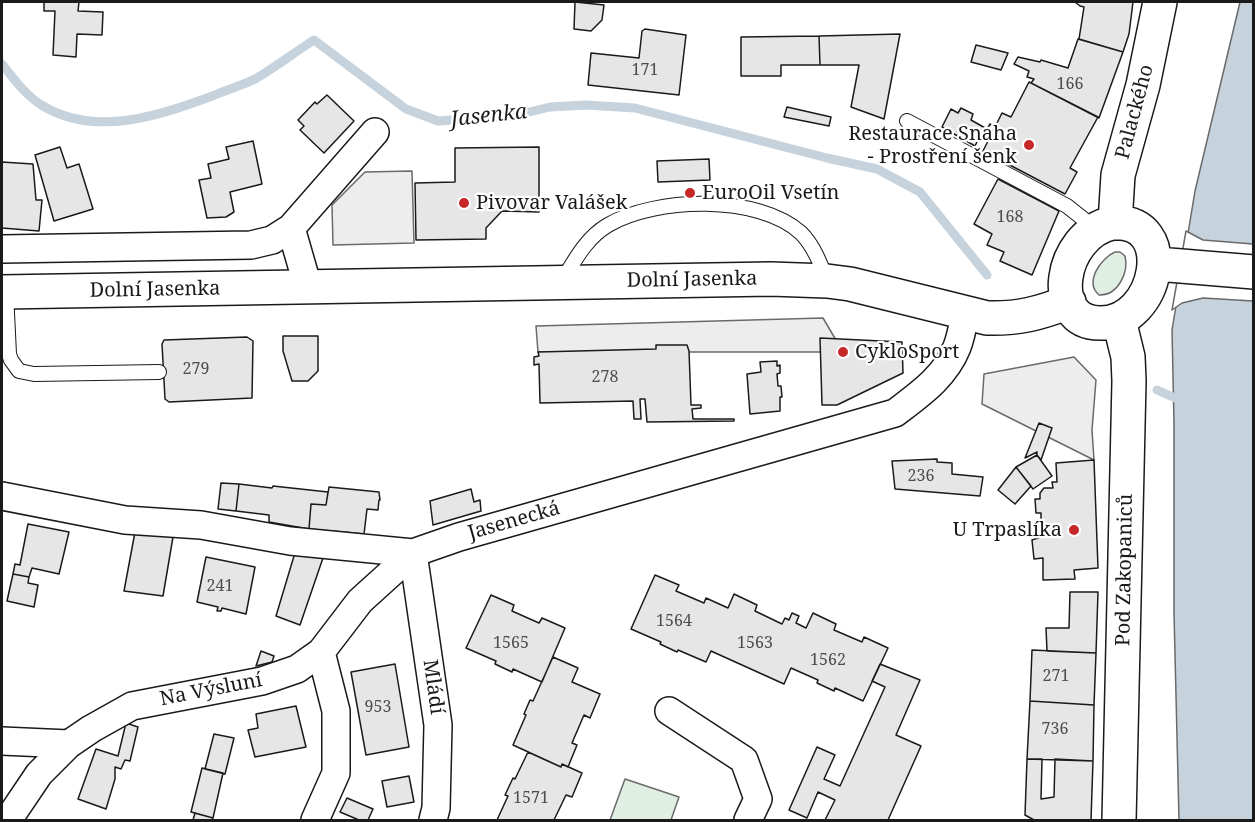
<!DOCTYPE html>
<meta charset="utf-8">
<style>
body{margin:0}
#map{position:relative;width:1255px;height:822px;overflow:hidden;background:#fff;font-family:"Noto Serif",serif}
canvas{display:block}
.frame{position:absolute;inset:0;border:3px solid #1a1a1a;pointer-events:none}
</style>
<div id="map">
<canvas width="1255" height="822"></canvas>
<div class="frame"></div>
</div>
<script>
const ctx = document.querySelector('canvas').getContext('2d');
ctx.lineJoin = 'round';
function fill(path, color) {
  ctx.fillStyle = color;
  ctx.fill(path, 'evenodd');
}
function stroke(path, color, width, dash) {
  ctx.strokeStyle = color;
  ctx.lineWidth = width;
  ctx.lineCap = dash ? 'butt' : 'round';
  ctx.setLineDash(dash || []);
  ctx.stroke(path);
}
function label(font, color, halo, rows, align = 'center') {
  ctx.font = font + ' "Noto Serif",serif';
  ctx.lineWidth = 4.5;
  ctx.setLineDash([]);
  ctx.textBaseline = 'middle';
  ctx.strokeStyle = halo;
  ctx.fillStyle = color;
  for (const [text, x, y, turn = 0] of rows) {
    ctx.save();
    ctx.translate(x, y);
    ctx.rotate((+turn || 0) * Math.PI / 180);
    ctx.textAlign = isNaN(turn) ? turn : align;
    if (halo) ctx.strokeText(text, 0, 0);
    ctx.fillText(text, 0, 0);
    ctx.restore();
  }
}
const green = new Path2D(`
 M1115,252H1120L1125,256C1129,272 1118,296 1099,295C1084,282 1101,258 1115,252Z
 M625,779L679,797L671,820H610Z`);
fill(green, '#e0efe3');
stroke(green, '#6a6a6a', 1.5);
const parking = new Path2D(`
 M412,171L414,243L333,245L332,205L365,172Z
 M823,318L843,352H538L536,326Z
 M1074,357L1096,380L1092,430L1094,460L982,404L984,374Z`);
fill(parking, '#ededed');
stroke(parking, '#6a6a6a', 1.5);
const water = new Path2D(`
 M1240,2H1253V820H1179L1174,613V423L1172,330L1195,191Z`);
fill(water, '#c6d2dc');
stroke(water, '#6a6a6a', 1.5);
const pier = new Path2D(`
 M1186,231L1203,240L1253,244V301L1203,298L1182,303L1172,310Z`);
fill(pier, '#fff');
stroke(pier, '#6a6a6a', 1.5);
stroke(new Path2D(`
 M2,64C14,79 26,96 43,106C97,138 161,115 215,95C228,89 244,85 257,78C277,66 295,52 314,40L406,109L438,121L513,116L550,107L586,105L635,108L827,158L877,169L920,192L987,275
 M1157,390L1182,401`), '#c6d2dc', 9);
const building = new Path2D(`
 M44,2H79L78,11L103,12L102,35L77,34L76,57L53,55L55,11H44Z
 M575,2L604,5L602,20L591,31L574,29Z
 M1075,2H1133L1129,34L1123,52L1079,39L1084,7L1080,6Z
 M645,29L686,35L679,95L588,85L591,53L639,58L642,31Z
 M900,34L884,119L851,107L859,65H820L819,36Z
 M819,36L820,65H781V76H741V37Z
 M1078,39L1123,52L1099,118L1031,83L1034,79L1027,77L1029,71L1014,64L1018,57L1040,62L1041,60L1068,68Z
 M976,45L1008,53L1001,70L971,62Z
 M1029,82L1098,117L1070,168L1077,172L1065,194L983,151L1002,113L1011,117Z
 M327,95L354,121L324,153L300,130L304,126L298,120L315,102L317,104Z
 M787,107L831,117L829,126L784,117Z
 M961,108L973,114L971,120L987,129L990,124L995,127L990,136L982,132L975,146L942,127L951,109L958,113Z
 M253,141L262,184L230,192L234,212L226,217L207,218L199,180L211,178L208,164L229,159L226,147Z
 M60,147L67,168L79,164L93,209L54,221L35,155Z
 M539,147V212L502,211L486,228V239L416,240L415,183L455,182V148Z
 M709,159L710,180L658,182L657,161Z
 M2,162L33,164L36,200H42L39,231L2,228Z
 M998,179L1059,211L1032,275L1000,261L1004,252L987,245L992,234L974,224Z
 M283,336H318V371L308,381H292L283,351Z
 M247,337L253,341L252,398L169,402L165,399L162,344L164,340Z
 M820,338L902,342L903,373L837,405H822Z
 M656,345H687L689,351L691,405H701V408L692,409L693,419H734V421L647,422L645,399H640L641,419H634L633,401L540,403L539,364L534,365V357L539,356L538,352L656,349Z
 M777,361V366L780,365V373L777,374L778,386H781L782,397H780V411L750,414L747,374L761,372L760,362Z
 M1039,423L1052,428L1041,460L1037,455V452L1025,458Z
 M1037,455L1052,476L1033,489L1016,467Z
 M937,459V462L952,463V474L983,477L980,496L895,489L892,461Z
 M1094,460L1098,568L1074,570L1075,579L1043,580V558L1034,559L1032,540L1041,537V513H1036L1035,499H1040V493L1044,488H1053L1052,482H1057L1056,463Z
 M1016,467L1031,486L1015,504L998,490Z
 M221,483L239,484L236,511L218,509Z
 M239,484L272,488L273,486L328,492L326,505L311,504L309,529L269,522V515L236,511Z
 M329,487L379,492L380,500H379L378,510L367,509L364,534L309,529L311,504L326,505Z
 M471,489L474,502L480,500L481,511L433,525L430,501Z
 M28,524L69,532L59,574L32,568L29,577L13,574L15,564L20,565Z
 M135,532L173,537L163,596L124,591Z
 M297,546L324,555L300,625L276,616Z
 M206,557L255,567L246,614L222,608L221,611H217L218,607L197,602Z
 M13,574L29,577L28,583L38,585L34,607L7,601Z
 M655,575L679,585L676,591L704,603L706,598L728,608L734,594L757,605L755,611L782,624L785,618L789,620L792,613L799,616L796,623L806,628L813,613L836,624L834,630L862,642L864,637L888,648L863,701L835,688L834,691L817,683L818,680L791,668L784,684L711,651L706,662L678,650L677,652L660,644L661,642L631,629Z
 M1070,592H1098L1096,653L1047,651L1046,628H1069Z
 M491,595L514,605L512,611L539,623L542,618L565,628L542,682L513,669L512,672L495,664L496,661L466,648Z
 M1032,650L1096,653L1094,705L1030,701Z
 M261,651L274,656L272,662L256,666Z
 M553,657L578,668L572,682L600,694L590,718L584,715L572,743L577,745L568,767L562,764L561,767L513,745L526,715L524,714L530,700L533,701Z
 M395,664L409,747L366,755L351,672Z
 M880,664L920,680L896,735L921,746L888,820H825L835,800L818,792L807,818L789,810L817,747L835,755L824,779L840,786L885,687L872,681Z
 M1030,701L1094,705L1093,761L1027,759Z
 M296,706L306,747L255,757L248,730L258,728L256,714Z
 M126,723L138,727L130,761L125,760L121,769L115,767V779L106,809L78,799L96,749L118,756Z
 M214,734L234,738L225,774L205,769Z
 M528,752L561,767L562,764L582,773L572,797L566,795L554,820H497L508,796L505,795L513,778L515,779Z
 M1027,759H1042L1041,799L1054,797L1055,759L1093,761L1091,820H1034L1025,815Z
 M202,768L223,773L213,818L191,812Z
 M409,776L414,802L387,807L382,781Z
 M347,798L373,809L368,820H359L340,812Z
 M195,813L213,818L212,820H193Z`);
fill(building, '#e6e6e6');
stroke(building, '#1a1a1a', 1.5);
const service = new Path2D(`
 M907,121L1067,206L1096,229
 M562,281C575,260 586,238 608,225C656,197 758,194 801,233C814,246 821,265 827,281
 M6,292L9,354L11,360L19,371L34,374L159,372`);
const minor = new Path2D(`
 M291,228L375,132
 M2,249L251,245L272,240L291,228L308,287
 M2,496L125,520L201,525L290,541L413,553L459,537L895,413C920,394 945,377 957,347C961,337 963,325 965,314
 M413,553L438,725L436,808L433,820
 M669,711L744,760L758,799L748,820
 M2,741L69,744
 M8,820L39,774L69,744L91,729L132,706L262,681L297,669L321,652L360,601L413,553
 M315,820L336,773V711L321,652`);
const tertiary = new Path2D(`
 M1112,223C1179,217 1159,324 1100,323C1046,323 1059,235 1112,223Z
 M1115,223L1118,175L1143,85L1160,2
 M1154,266L1169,265L1254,272
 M2,292L771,279L827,281L850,284L987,318C1019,319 1040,313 1069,302
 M1119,820L1129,381L1128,357L1119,320`);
stroke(service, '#1a1a1a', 16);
stroke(minor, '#1a1a1a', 30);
stroke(tertiary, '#1a1a1a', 36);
stroke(service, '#fff', 14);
stroke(minor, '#fff', 27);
stroke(tertiary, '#fff', 33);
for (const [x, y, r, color] of [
 [1029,145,6,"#c62828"],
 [690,193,6,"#c62828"],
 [464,203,6,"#c62828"],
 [843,352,6,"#c62828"],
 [1074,530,6,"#c62828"]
]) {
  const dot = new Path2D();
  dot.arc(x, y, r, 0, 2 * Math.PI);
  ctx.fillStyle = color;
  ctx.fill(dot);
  stroke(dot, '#fff', 2);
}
label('16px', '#4d4d4d', null, [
 ["171",645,70],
 ["166",1070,84],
 ["168",1010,217],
 ["279",196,369],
 ["278",605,377],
 ["236",921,476],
 ["241",220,586],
 ["1564",674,621],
 ["1565",511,643],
 ["1563",755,643],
 ["1562",828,660],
 ["271",1056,676],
 ["953",378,707],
 ["736",1055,729],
 ["1571",531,798]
]);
label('20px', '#1a1a1a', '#fff', [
 ["Palackého",1135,112,-75],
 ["Dolní Jasenka",692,280,-1],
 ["Dolní Jasenka",155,290,-1],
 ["Jasenecká",514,521,-16],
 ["Pod Zakopaniců",1125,570,-89],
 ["Mládí",433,687,82],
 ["Na Výsluní",211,690,-11]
]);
label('20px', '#1a1a1a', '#fff', [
 ["Restaurace Snaha",1017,134,"right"],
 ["- Prostření šenk",1017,157,"right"],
 ["EuroOil Vsetín",702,193],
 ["Pivovar Valášek",476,203],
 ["CykloSport",855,352],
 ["U Trpaslíka",1062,530,"right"]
], 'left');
label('italic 21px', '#1a1a1a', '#fff', [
 ["Jasenka",489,116,-6]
]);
</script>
